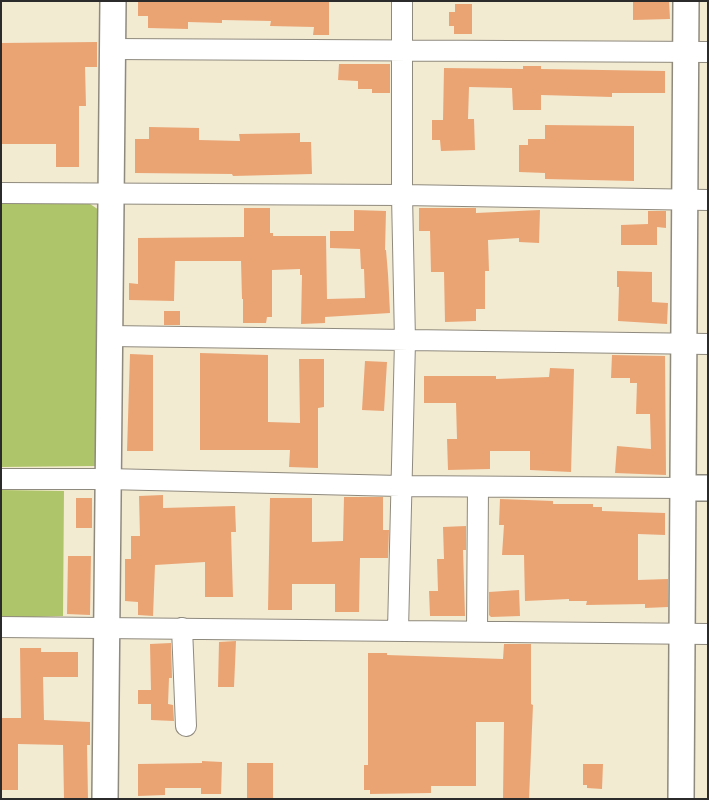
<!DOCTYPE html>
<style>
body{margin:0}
#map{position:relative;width:709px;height:800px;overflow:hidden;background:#f3ead2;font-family:"Architects Daughter",sans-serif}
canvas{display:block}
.frame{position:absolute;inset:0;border:2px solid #2b2b2b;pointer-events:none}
</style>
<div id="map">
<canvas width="709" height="800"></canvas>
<div class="frame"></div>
</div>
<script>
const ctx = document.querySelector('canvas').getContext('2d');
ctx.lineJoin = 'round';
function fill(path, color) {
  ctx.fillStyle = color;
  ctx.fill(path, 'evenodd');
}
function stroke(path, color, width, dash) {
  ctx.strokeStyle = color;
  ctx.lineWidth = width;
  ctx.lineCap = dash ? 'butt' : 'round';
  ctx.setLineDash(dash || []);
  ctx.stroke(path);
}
fill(new Path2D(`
 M1,204H90L99,210L95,466L1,467Z
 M1,490L64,491L63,616L1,618Z`), '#afc569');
fill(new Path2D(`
 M138,1H329V35H313L314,27L270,26L271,21L222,20V23L188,22V29L148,28V16H138Z
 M633,1H669L670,19L633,20Z
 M455,4H472V34H454V26H449V12H455Z
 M97,42V67H85L86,106H79V167H56V144H1V43Z
 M339,64H390V93H372V89H358V81L338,80Z
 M523,66H541V69L665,71V93H612V97L541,95V110H513L512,88L469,87L468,119H474L475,150L441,151L440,140H432V120H443L444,68L523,69Z
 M545,125L634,126V181L545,179V173L519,172V145H528V139H545Z
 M149,127L199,128V140L240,141L239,134L300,133V142H311L312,174L233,176L232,174L135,173V139H149Z
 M244,208H270V233H273V236H326L327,299L365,298L364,269H361L360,249L330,248V231H354V210L386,211L385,250H386L388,274L390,313L325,317V323L301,324L302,275H300V269L272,270V317H267L266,323H243V299H242L241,261H175L174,301L129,300V283L138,284V238L244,237Z
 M419,208H476V213L540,210L539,243L519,242V238L488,240L489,271H485V309H476V321L445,322L444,272H431L430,231H419Z
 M648,211H666V228L657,227V245H621V225L648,224Z
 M617,271L652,272V302L668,303L667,324L618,321L619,287H617Z
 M164,311H180V325H164Z
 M200,353L268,355V422L300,423L299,359H324V407L318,408V468L289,467L290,450H200Z
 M130,354L153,355V451H127Z
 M612,355L665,356L666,475L615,473L617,446L651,449L650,414H636L637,383H630V378H611Z
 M365,361L387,362L384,411L362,410Z
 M550,368L574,369L571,472L530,470V451H490V469L448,470L447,439H457L456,403H424V376H496V379L549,377Z
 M163,495V508L235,506L236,532H231L233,597H205V562L155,565L153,616L138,615V602L125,601V559H131V536H140L139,496Z
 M344,497H383V530H389L388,558H360L359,612H335V584H292V610H268L270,498H312V542L343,541Z
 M76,498H92V528H76Z
 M500,499L553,501V504H593V507H602V511L665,513V535L638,534V580L668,579V607L645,608V604L586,605L587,601H569V599L525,601L524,555H502L504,525H499Z
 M466,526V550H463L465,616H430L429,591H438L437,559H444L443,527Z
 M68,556H91L90,615L67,614Z
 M519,590L520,616L491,617L489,615V592Z
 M236,641L234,687H218L219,642Z
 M171,643L172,678H169L168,704L173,705L174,721L151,720V704H138V690H151L150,644Z
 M504,644H531V704L533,705L529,799H503L504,722H476V786H431V793L370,794V790H364V765H368V653H387V655L503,659Z
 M20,648H41V652H78V677H43L44,720L90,722V745H87L88,799H64L63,745L18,744V790H1V718H21Z
 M202,761L222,762L221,794H201V788H165V795L138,796V764L202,763Z
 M247,763H273V799H247Z
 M583,764H603L602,789L587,788V785H583Z`), '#eaa473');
const minor = new Path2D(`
 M112,49L708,52
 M1,193L402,195L708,200
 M109,336L708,344
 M1,479H107L400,486L684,488
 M1,627L708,634
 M182,628L186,726
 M398,630L405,341L402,195V1
 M477,631L478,487`);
const tertiary = new Path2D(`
 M684,488H708
 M105,799L113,1
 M681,799L686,1`);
stroke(minor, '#8f8a7e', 22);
stroke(tertiary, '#8f8a7e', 28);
stroke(minor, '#fff', 20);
stroke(tertiary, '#fff', 25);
</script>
